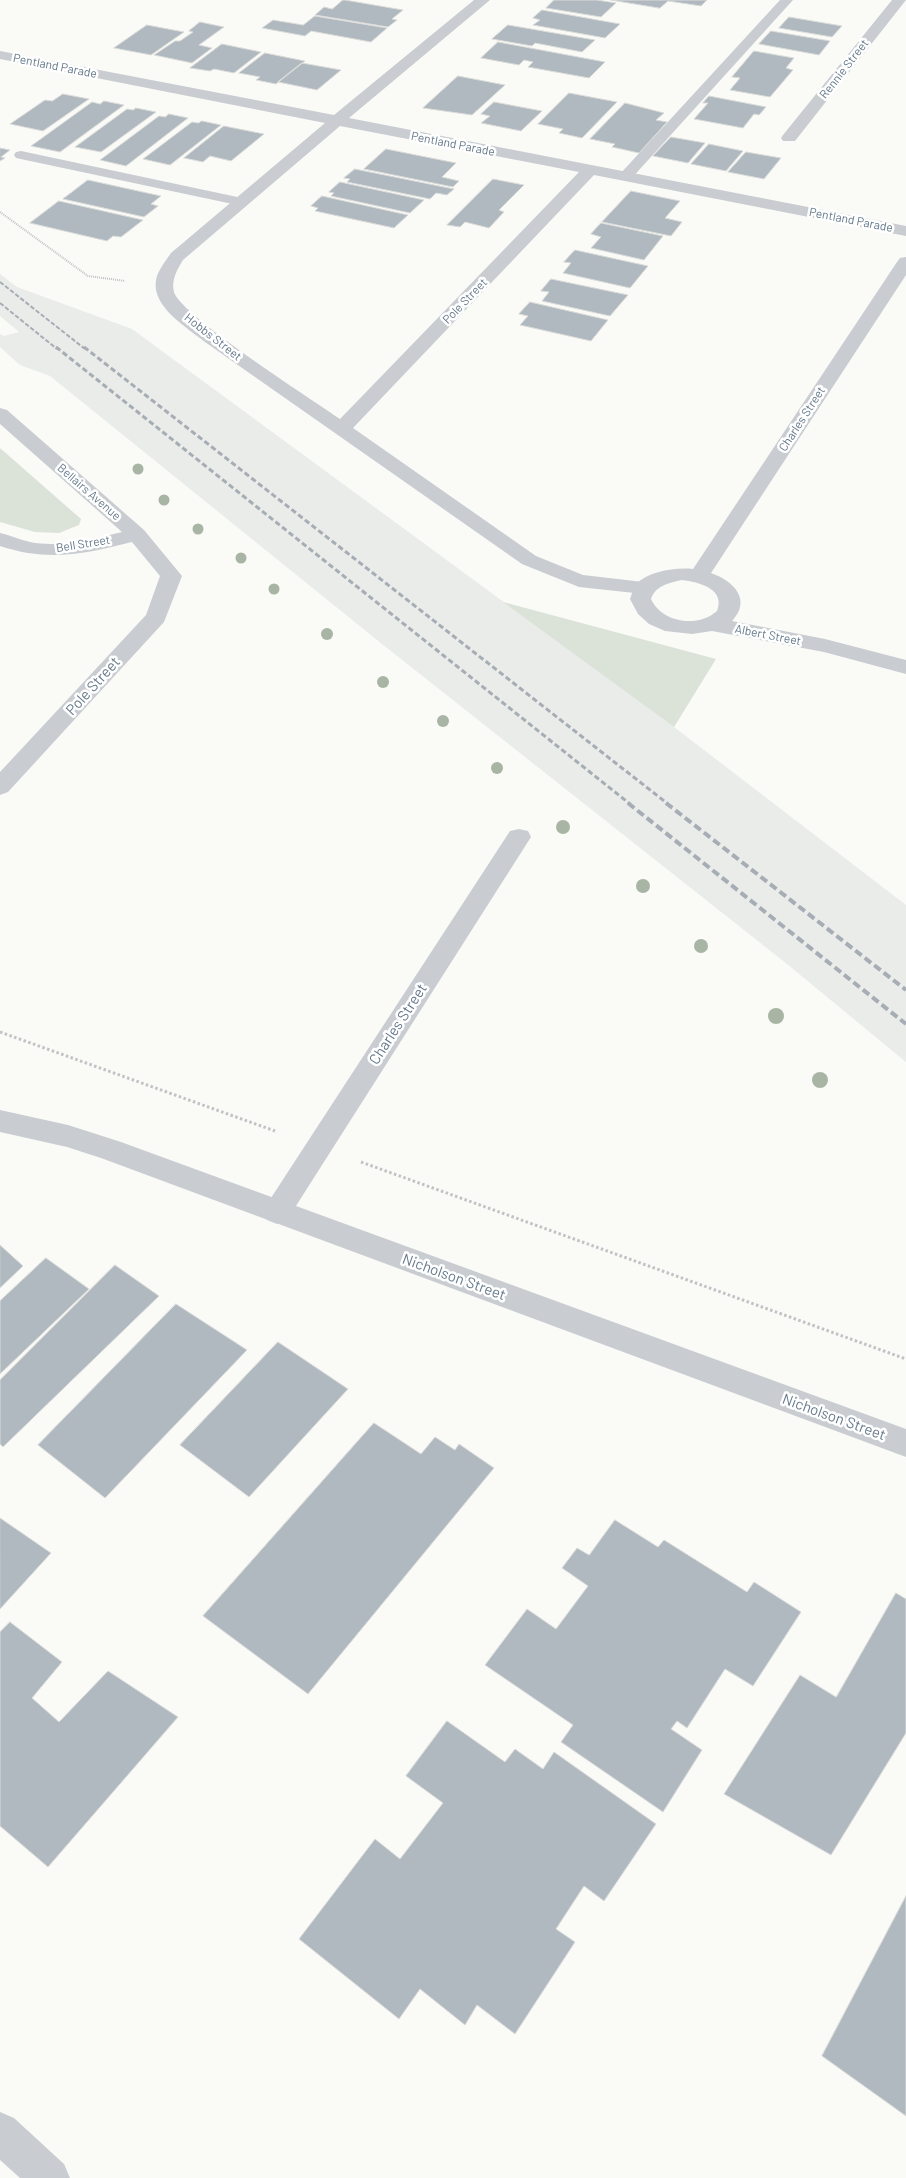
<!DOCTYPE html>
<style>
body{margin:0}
canvas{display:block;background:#fafaf7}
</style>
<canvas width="906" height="2178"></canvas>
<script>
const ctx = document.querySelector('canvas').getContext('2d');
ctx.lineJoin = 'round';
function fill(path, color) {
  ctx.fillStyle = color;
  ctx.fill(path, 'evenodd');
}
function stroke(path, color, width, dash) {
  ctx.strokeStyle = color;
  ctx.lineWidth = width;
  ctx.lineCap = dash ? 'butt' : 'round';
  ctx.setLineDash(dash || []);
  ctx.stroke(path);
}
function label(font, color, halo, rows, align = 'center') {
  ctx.font = font + ' Barlow,sans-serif';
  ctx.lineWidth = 5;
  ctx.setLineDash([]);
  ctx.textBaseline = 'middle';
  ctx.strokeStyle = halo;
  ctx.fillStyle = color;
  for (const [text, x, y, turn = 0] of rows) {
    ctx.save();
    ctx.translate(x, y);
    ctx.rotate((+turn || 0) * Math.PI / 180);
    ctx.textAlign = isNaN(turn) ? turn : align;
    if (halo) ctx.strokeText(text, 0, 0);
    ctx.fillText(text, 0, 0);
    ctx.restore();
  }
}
fill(new Path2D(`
 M0,274L17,287L132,329L674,727L906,905V1062L787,964L382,644L50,376L20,365L0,347V334L4,336L19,332L0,316Z`), '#eaecea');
fill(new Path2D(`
 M0,448L81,519L79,525L59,533L35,532L0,522Z
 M503,602L716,659L674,727Z`), '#dbe2d8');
const building = new Path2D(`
 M343,0H345L403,10L392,19L397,20L388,27L315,15L324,7L332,9Z
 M554,0H597L616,3L601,17L546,8Z
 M611,0H707L701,6L668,1L660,8Z
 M542,10L620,24L605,38L533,25L540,20L533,18Z
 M315,16L387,28L371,42L311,31L305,36L262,28L273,20L303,25Z
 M789,17L842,26L832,37L779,28Z
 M200,22L224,27L199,45L212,48L192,63L154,55L175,41H180L193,32L189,31Z
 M147,25L184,32L151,55L114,48Z
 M508,25L595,40L582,52L535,43L532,46L492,39Z
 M771,31L830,41L819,55L759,44Z
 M498,42L605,62L589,78L528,67L533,62L524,60L519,65L481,58Z
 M222,44L261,52L234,73L214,69L210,71L190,68Z
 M754,51L794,58L786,68L793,70L770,97L730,90L740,78L732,77Z
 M265,53L305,61L276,84L256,80L260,77L239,73Z
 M302,63L341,70L317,90L278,82Z
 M458,76L505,85L472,115L423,108Z
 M569,93L617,102L582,138L559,133L563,129L538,124Z
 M63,94L89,99L43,131L10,124L45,100L52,101Z
 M709,96L766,107L759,115L754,114L743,128L694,119L708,103H703Z
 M104,101L124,105L60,152L31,146L92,102L100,104Z
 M494,102L542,111L521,131L481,123L490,116L481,114Z
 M625,103L664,113L656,120L667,122L639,153L612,147L615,144L590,139Z
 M136,108L156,112L101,152L75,147L127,109L133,110Z
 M169,114L188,118L126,166L100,160L159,116L165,117Z
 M202,121L221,125L170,165L143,159L192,122L198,123Z
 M224,126L264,134L231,161L210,156L203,162L184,158Z
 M671,137L705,143L688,163L653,156Z
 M709,144L743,151L726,171L691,164Z
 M0,148L10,150L1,157L5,158L0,161Z
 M386,149L456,163L442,177L459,181L453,187L364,169Z
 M746,152L781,158L764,179L728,172Z
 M355,169L454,189L447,195L436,193L430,199L347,182L350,179L344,178Z
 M493,179L524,185L499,210L504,212L489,228L465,222L460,227L447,225Z
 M88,180L161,196L151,204L158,206L144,217L63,199Z
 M340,182L424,200L410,213L331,196L334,193L329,192Z
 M631,191L680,201L665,218L682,222L671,236L602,222Z
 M322,196L408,215L394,228L315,211L318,208L311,206Z
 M59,201L143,220L121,237L113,236L107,241L30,223Z
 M601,223L663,236L644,260L591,248L601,237L591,234Z
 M575,250L648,266L630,288L563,273L571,263L564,262Z
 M551,279L628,295L610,316L542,301L549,292L541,291Z
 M530,302L608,320L591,341L520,325L528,316L519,314Z
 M0,1245L23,1266L0,1288Z
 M46,1258L89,1289L0,1374V1301Z
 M115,1265L159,1296L3,1447L0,1444V1380Z
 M176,1304L247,1350L105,1498L38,1445Z
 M278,1342L348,1389L249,1497L180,1445Z
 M374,1423L421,1454L435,1437L455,1450L459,1444L494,1468L308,1694L203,1616Z
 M0,1518L51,1553L0,1609Z
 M615,1520L658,1547L664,1540L747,1592L754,1582L801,1612L753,1686L725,1669L687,1728L677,1721L671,1729L702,1750L663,1812L561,1742L573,1725L485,1665L527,1609L556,1629L588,1586L562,1568L577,1548L589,1555Z
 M896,1593L906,1599V1733L831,1855L724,1794L800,1675L836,1697Z
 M10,1622L62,1662L32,1698L59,1722L108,1671L178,1717L48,1867L0,1826V1632Z
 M447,1721L505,1762L515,1749L543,1769L554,1752L656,1824L604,1901L584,1886L556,1929L575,1942L515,2034L477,2005L465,2025L420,1989L399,2019L299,1939L375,1839L400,1859L443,1803L406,1776Z
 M906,1896V2116L822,2056Z`);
fill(building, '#b0b9c0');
stroke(building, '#dbdcd9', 1);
stroke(new Path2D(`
 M0,212L88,276L125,281`), '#c0c3c5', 2, [1, 1]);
stroke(new Path2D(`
 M0,1032L275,1131
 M361,1162L906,1359`), '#c0c3c5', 3, [2.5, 2.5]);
fill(new Path2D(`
 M780,0H793L630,180H620L618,177L620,174Z
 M21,151L242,198L249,202L242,206L16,158L14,155L16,152Z`), '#c9cdd1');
fill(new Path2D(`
 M474,0H490L349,118L906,226V236L594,175L353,428L536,556L583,575L652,583L655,588L652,593L644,594L579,587L522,564L205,342C188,328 151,307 156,280C158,270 165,262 171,253L325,123L0,59V51L334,115ZM340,126L579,172L340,419C313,400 181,316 174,292C171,280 177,270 183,260Z
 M892,0H906L795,141H783L781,138L783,135Z
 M0,408L7,410L144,530L182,576L164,622L8,792L0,795V772L146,615L160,576L132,542C85,554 48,562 0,546V533C10,535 20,540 30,542C60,548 93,539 122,532L0,424Z
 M519,829L528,831L531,837L287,1220L277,1224L267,1220L262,1212L267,1204L510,831Z
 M0,2112L14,2118L64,2164L70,2178H20L0,2160Z`), '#c9cdd1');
fill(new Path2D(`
 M906,257V275L711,573C734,581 752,600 732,621L825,639L906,660V674L824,652L712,631L692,634L665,631L649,624L638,614L630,599C632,594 633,588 636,584C649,571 676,567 693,569L897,262L900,258ZM682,580C699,582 726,589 717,611C698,628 662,623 651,599C656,585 669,583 682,580Z
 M0,1110L68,1125L121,1142L906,1429V1457L101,1158L67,1147L0,1132Z`), '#c9cdd1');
stroke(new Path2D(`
 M0,282L85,349
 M0,303L57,349`), '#a6adb4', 2, [4.5, 2]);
stroke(new Path2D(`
 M56,347L630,804
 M84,347L668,804`), '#a6adb4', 3, [5.5, 3]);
stroke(new Path2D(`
 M628,803L906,1024
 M666,803L906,990`), '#a6adb4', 4, [8, 4]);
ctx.fillStyle = '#a9b5a4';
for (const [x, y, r] of [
 [138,469,5.5],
 [164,500,5.5],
 [198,529,5.5],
 [241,558,5.5],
 [274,589,5.5],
 [327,634,6],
 [383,682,6],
 [443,721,6],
 [497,768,6],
 [563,827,7],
 [643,886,7],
 [701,946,7],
 [776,1016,8],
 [820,1080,8]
]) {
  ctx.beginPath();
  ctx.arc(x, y, r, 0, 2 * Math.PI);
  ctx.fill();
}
label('12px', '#65798b', '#fff', [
 ["Pentland Parade",55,66,11],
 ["Rennie Street",844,69,-52],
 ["Pentland Parade",453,144,11],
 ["Pentland Parade",851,220,11],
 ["Pole Street",465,301,-46],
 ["Hobbs Street",213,337,38],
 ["Charles Street",802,419,-57],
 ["Bellairs Avenue",89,492,41],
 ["Bell Street",83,544,-9],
 ["Albert Street",768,635,11]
]);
label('15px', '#65798b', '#fff', [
 ["Pole Street",93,686,-48],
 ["Charles Street",398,1024,-57],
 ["Nicholson Street",454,1277,20],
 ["Nicholson Street",834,1417,20]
]);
</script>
